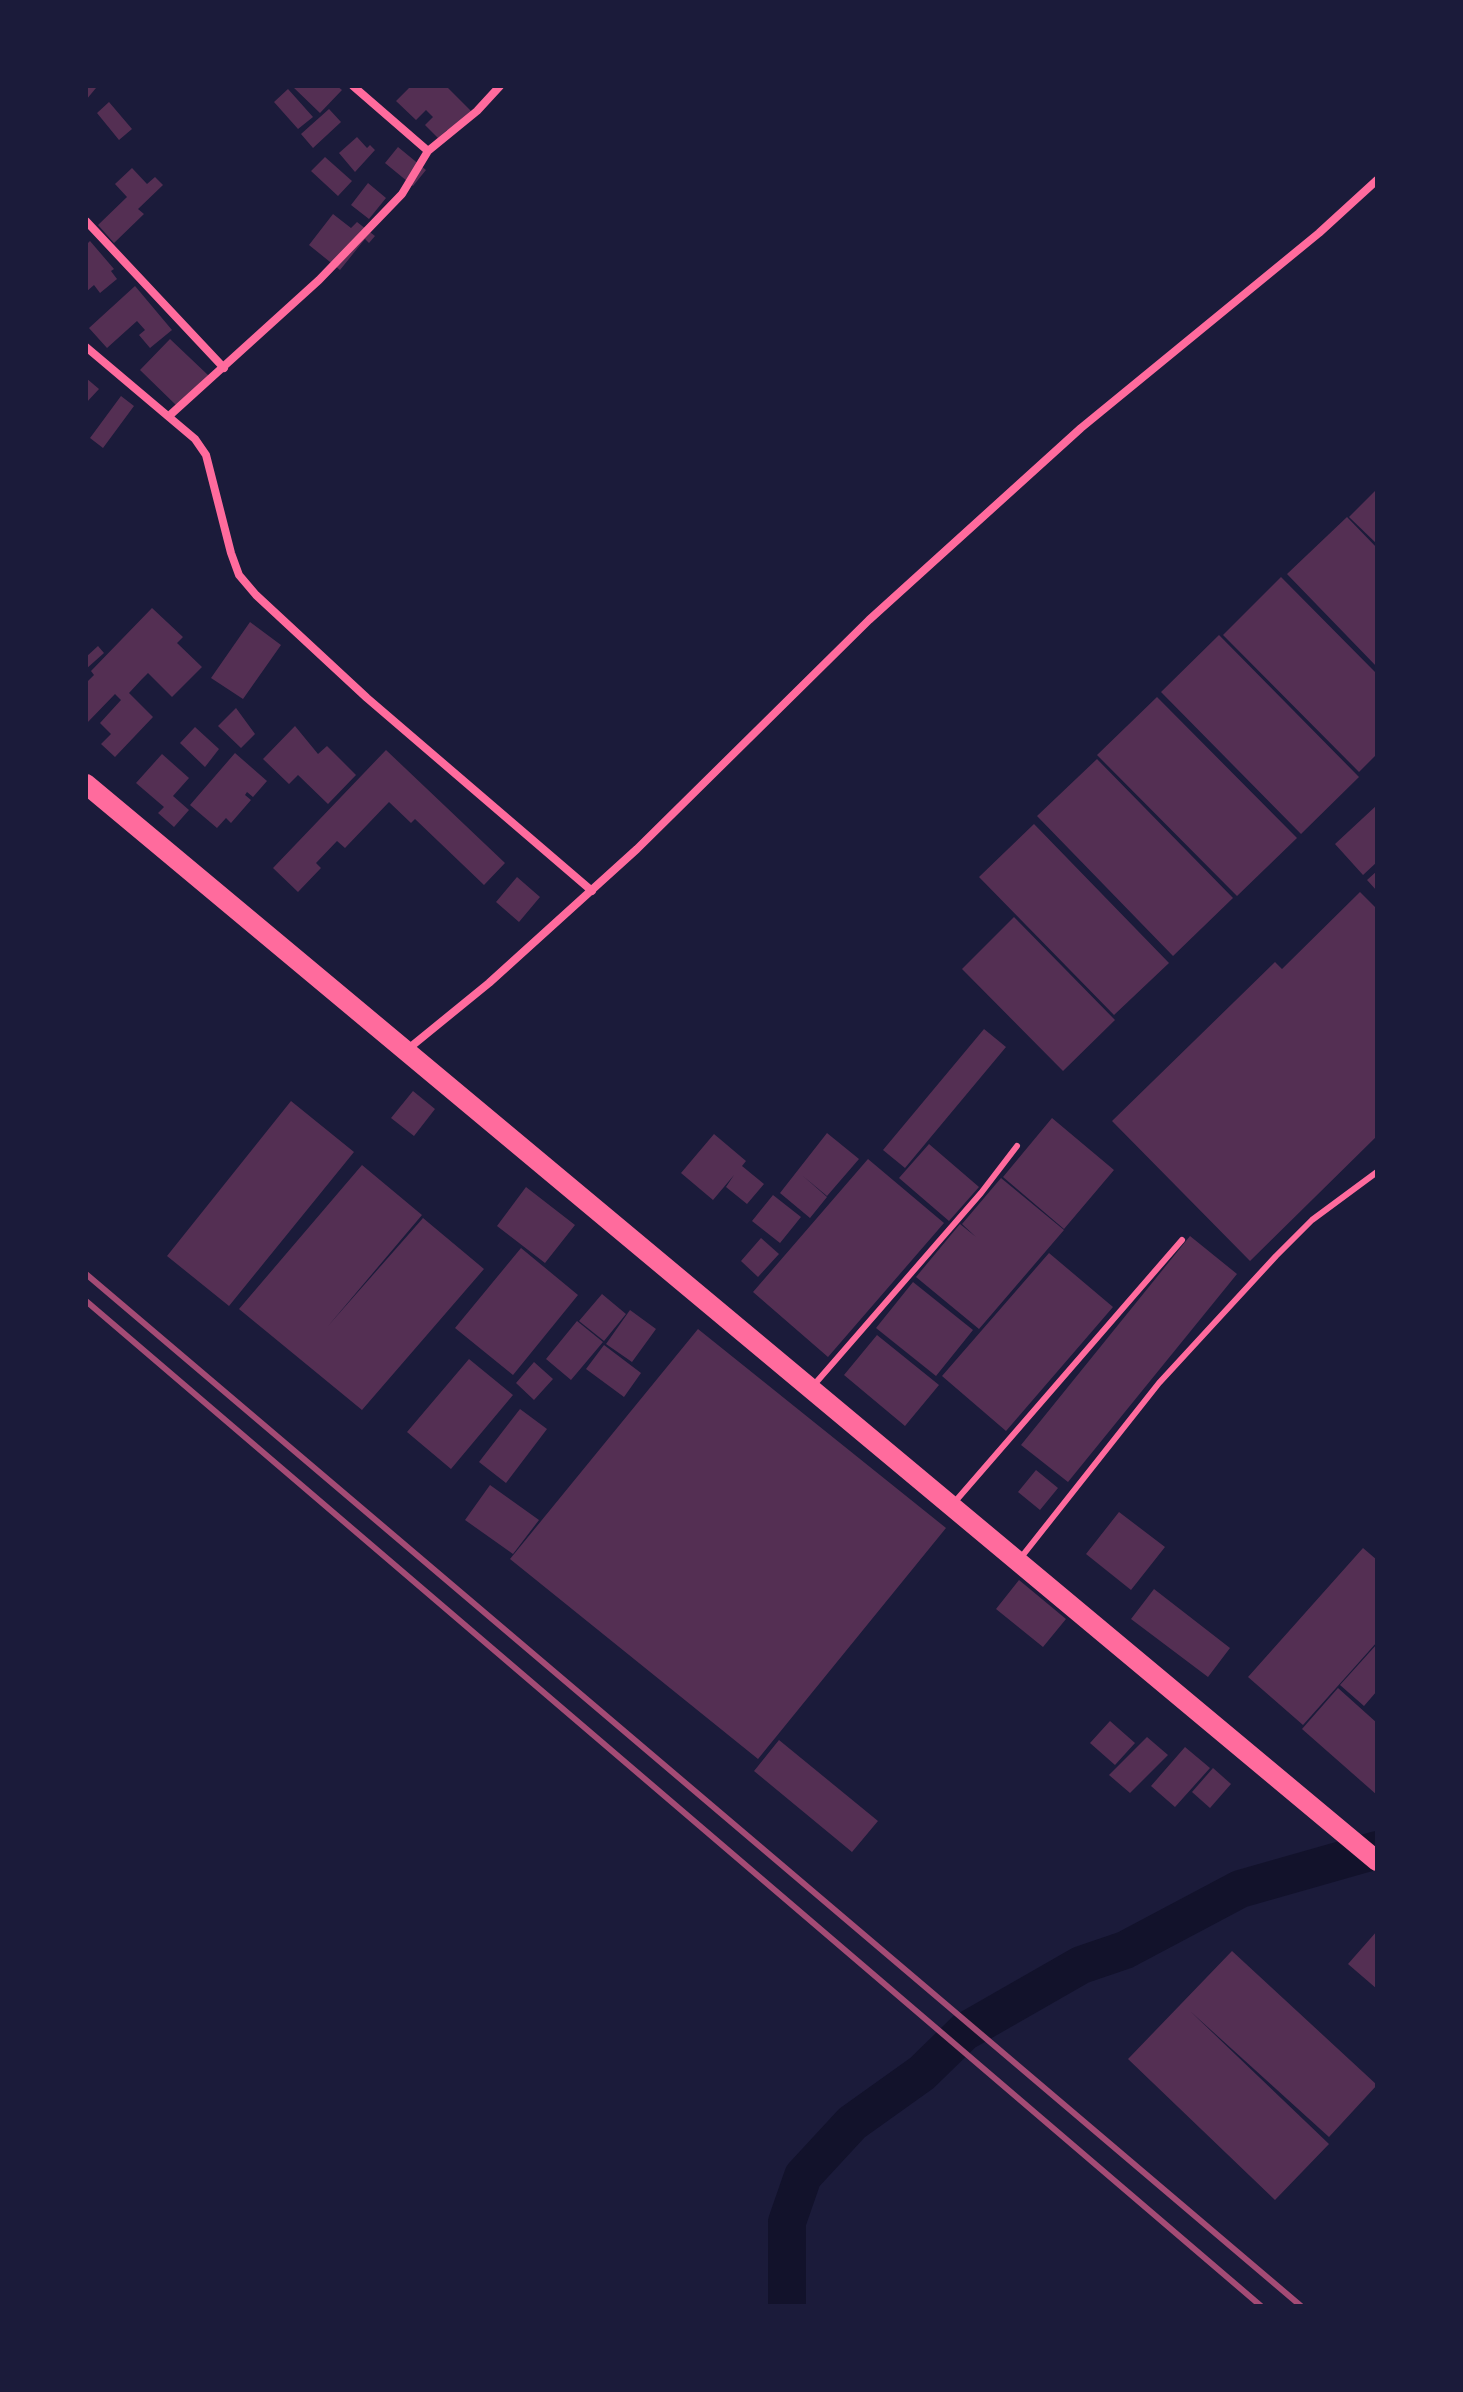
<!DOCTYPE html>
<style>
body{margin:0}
#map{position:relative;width:1463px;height:2392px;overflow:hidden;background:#1b1b3a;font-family:"Nunito Sans",sans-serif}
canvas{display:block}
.frame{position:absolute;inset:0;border:88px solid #1b1b3a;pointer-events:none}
</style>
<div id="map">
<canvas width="1463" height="2392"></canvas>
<div class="frame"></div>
</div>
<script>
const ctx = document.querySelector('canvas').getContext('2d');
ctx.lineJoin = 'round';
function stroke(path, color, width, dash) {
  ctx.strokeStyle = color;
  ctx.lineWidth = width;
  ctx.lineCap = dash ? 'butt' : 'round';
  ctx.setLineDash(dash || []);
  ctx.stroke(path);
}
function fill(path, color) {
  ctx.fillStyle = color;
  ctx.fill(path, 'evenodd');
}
stroke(new Path2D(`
 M787,2306V2222L803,2176L852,2123L922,2073L964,2032L1081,1965L1125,1950L1240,1889L1377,1850`), '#12122b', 38);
fill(new Path2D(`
 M86,86L96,88L86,100Z
 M292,86H337L342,90L320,113Z
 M411,86H450L448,88L472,112L450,134L447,130L438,138L425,125L433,117L426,110L416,120L396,101Z
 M288,89L313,117L298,129L274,102Z
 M109,102L132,129L119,140L97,113Z
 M329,109L341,122L313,148L301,134Z
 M357,137L367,148L370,145L375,150L355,172L339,153Z
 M398,147L426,170L413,186L385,163Z
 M325,157L352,181L338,196L311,171Z
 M132,168L147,184L155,177L163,185L138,209L144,214L114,243L98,225L127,197L115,184Z
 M368,183L386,198L369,219L351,205Z
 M333,214L351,228L357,222L375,236L369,243L365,239L340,270L309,245Z
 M90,241L114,269L111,271L117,279L100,293L94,285L86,292V245Z
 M135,286L172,330L150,348L139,335L145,330L137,321L107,348L89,328Z
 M170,339L209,376L178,407L140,370Z
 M86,378L99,389L86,403Z
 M121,396L134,406L103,448L90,438Z
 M1377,489V544L1349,517Z
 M1347,517L1377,548V667L1287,574Z
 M1281,577L1377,674V754L1359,772L1223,635Z
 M152,608L183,637L177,643L202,667L172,697L148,673L142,679L129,693L153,717L115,757L101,744L111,734L100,723L121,700L115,694L86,724V683L94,675L91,671Z
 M250,622L281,645L243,699L211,678Z
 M1219,635L1359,777L1301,834L1161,692Z
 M98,646L104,653L86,669V657Z
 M1157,697L1297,838L1237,896L1097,755Z
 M236,708L255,734L241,748L218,726Z
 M295,726L318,754L327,746L356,775L328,804L298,775L289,784L263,759Z
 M195,727L219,749L205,767L180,743Z
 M386,750L505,863L484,885L415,819L411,823L389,802L345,848L337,841L316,863L321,868L298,892L273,868Z
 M235,753L267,781L253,797L247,792L245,795L251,800L231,823L226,818L217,828L190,805Z
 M162,754L189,778L173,796L189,810L174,827L158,813L164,807L136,783Z
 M1097,759L1233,898L1173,956L1037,816Z
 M1377,805V862L1363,875L1335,844Z
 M1034,824L1169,963L1114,1015L979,877Z
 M1377,871V891L1367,880Z
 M517,877L540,897L519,922L496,902Z
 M1360,892L1377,909V1136L1250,1261L1112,1121L1275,962L1282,969Z
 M1014,917L1115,1020L1063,1071L962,969Z
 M984,1029L1006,1047L905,1168L883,1150Z
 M413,1091L435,1109L414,1136L391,1118Z
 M291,1101L354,1152L229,1306L167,1256Z
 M1052,1118L1114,1170L1064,1229L1003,1177Z
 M827,1133L859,1159L827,1196L803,1176L827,1197L810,1218L780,1193Z
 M714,1134L746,1161L742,1166L764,1184L747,1204L726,1187L734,1175L713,1200L681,1173Z
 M929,1144L979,1187L949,1221L899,1178Z
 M868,1159L944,1223L828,1357L753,1292Z
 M362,1165L422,1215L328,1326L423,1218L484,1269L362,1410L239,1309Z
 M1001,1178L1064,1230L979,1329L916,1277L960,1224L976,1237L962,1224Z
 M526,1187L575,1225L545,1263L497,1226Z
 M773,1195L801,1217L780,1243L752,1221Z
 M1190,1236L1237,1274L1068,1482L1021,1445Z
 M761,1238L779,1254L758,1277L741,1261Z
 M521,1248L578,1295L513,1375L455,1328Z
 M1049,1253L1113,1307L1006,1431L942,1376Z
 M913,1282L973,1330L936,1376L876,1328Z
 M602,1294L626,1314L604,1341L579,1321Z
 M630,1310L656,1329L632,1362L606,1344Z
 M577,1321L603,1342L571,1380L546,1359Z
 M698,1329L946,1528L758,1759L510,1559Z
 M877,1335L939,1385L905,1426L844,1375Z
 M604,1345L641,1373L624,1397L586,1369Z
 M469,1359L513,1395L451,1469L407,1432Z
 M534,1362L553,1379L534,1400L516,1383Z
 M520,1409L547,1429L506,1483L479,1462Z
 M1036,1470L1058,1488L1040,1510L1018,1492Z
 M490,1485L539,1520L513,1554L465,1520Z
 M1119,1512L1165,1547L1131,1590L1086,1554Z
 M1363,1548L1377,1560V1642L1303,1725L1248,1677Z
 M1019,1580L1066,1619L1043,1647L996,1609Z
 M1154,1589L1230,1648L1208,1677L1131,1619Z
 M1377,1644V1691L1364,1706L1340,1685Z
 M1338,1688L1377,1723V1795L1302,1729Z
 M1110,1721L1135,1743L1115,1765L1090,1743Z
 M1147,1737L1168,1755L1130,1793L1109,1775Z
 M779,1740L878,1821L852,1852L754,1771Z
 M1185,1747L1210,1768L1175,1807L1151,1786Z
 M1213,1768L1231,1784L1210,1808L1192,1792Z
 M1377,1931V1989L1348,1964Z
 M1232,1951L1377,2085L1329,2137L1190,2011L1329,2144L1275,2200L1128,2059Z`), '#542f53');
stroke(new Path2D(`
 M813,1386L981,1193L1017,1146
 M953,1504L1182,1240
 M1019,1560L1159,1383L1276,1256L1312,1220L1377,1172`), '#ff6b9d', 6);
stroke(new Path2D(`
 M353,86L428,151
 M86,221L224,368
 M86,347L195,439L206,455L231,553L239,575L256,595L367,698L592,891
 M169,416L319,280L402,194L428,151L477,111L500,86
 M408,1049L489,983L637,849L869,620L1081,428L1319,233L1377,180`), '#ff6b9d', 8);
stroke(new Path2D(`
 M86,784L1377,1861`), '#ff6b9d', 20);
stroke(new Path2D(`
 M86,1274L1301,2306
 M86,1301L1261,2306`), '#a44b75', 6);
</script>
